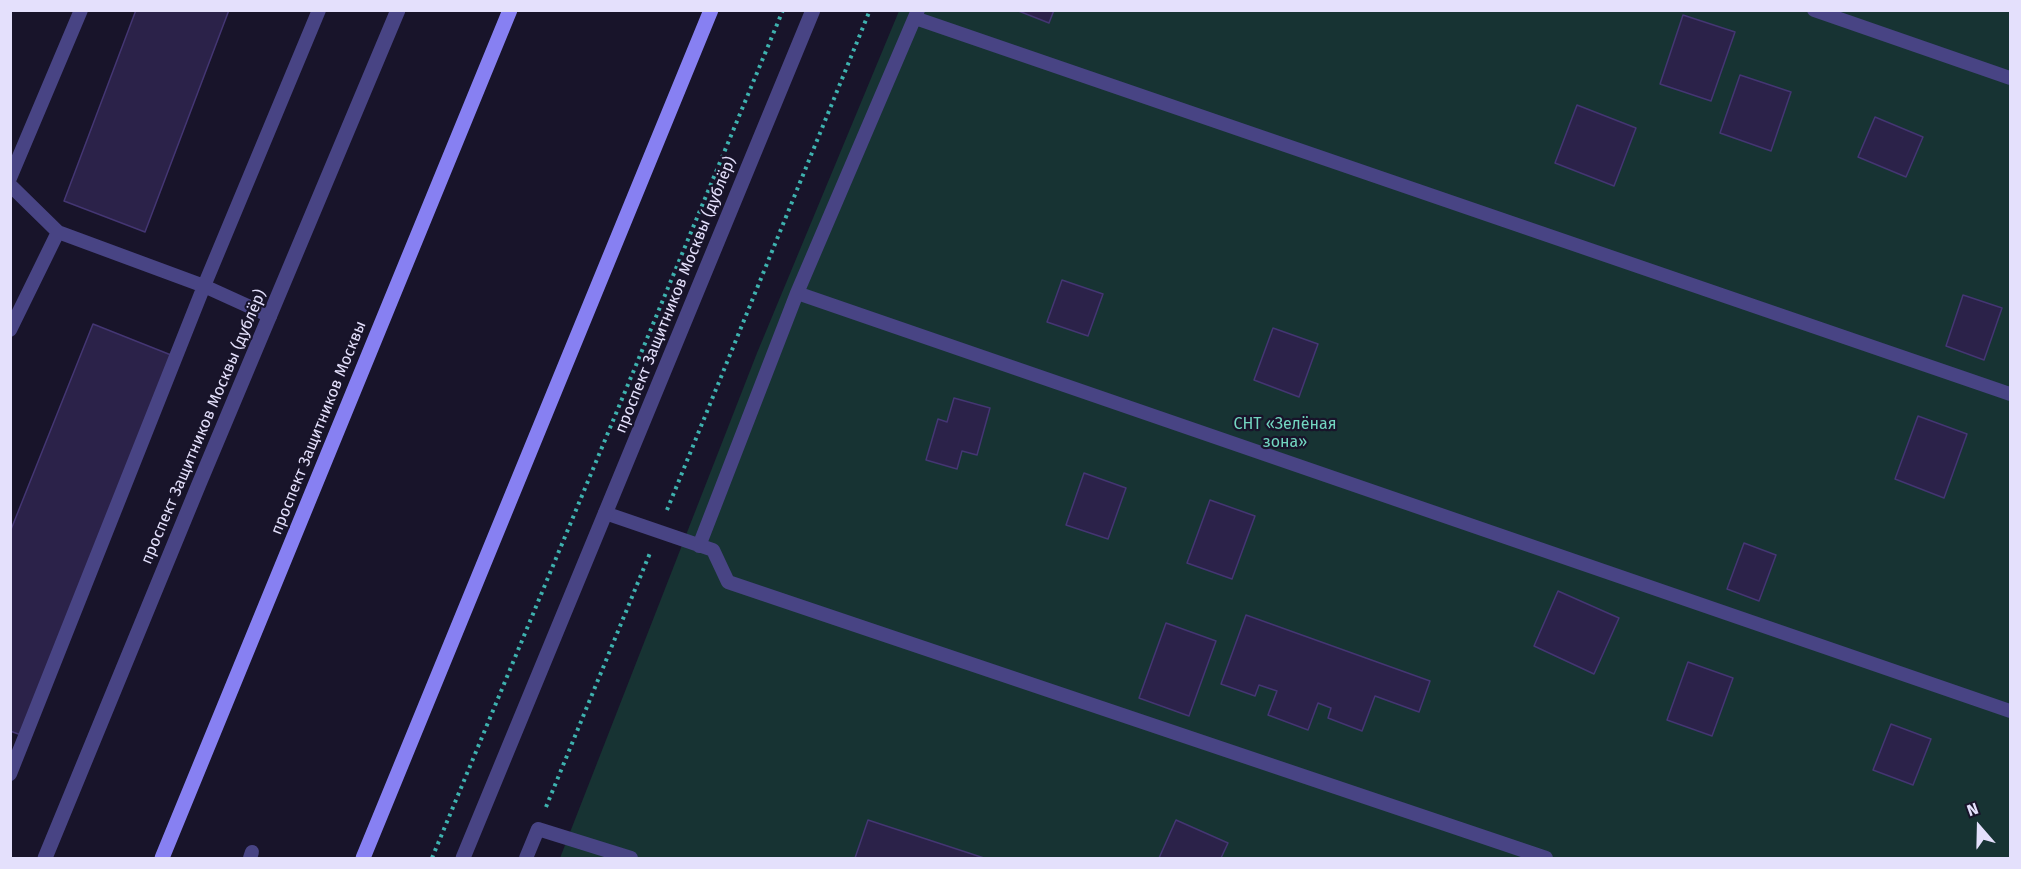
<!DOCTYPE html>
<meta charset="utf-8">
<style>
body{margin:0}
#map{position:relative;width:2021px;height:869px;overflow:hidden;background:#18142a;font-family:"Fira Sans",sans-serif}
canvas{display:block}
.frame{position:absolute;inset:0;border:12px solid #e4e0fc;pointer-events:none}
.north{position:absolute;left:1949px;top:797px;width:60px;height:60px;-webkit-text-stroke:4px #18142a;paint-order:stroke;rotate:340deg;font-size:16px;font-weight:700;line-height:24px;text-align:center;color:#e4e0fc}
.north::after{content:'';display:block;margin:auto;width:21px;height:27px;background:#e4e0fc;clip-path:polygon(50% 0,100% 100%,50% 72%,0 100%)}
</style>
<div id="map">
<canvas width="2021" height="869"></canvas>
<div class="frame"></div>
<div class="north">N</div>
</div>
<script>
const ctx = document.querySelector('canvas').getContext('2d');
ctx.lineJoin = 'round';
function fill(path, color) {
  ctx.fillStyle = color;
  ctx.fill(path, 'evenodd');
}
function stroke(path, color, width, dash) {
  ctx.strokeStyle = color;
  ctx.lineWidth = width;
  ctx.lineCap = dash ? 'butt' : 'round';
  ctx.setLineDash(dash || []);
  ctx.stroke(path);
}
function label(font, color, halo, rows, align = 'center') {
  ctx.font = font + ' "Fira Sans",sans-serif';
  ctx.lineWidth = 4.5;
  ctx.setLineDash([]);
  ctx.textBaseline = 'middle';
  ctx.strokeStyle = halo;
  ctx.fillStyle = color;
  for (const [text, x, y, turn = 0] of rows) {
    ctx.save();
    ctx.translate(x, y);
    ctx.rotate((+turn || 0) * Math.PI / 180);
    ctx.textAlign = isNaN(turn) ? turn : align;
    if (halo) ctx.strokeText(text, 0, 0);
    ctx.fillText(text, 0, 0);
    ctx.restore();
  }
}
fill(new Path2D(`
 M899,11H2010V858H560L757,353Z`), '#173333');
const building = new Path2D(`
 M136,10H229L145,232L64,201Z
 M1016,10H1054L1049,23Z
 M1683,15L1735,32L1711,101L1660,84Z
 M1740,75L1791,92L1771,151L1720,133Z
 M1577,105L1636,128L1614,186L1555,163Z
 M1875,117L1923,137L1906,177L1858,157Z
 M1062,280L1103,294L1088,336L1047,322Z
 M1963,295L2002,308L1984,360L1946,346Z
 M93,324L171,355L21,735L10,731V532Z
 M1273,328L1318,344L1299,397L1254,380Z
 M954,398L990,408L977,455L962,451L957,469L926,460L938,419L947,422Z
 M1918,416L1967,434L1944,498L1895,479Z
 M1084,473L1126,488L1108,539L1066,525Z
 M1210,500L1255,516L1232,579L1187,563Z
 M1744,543L1776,555L1759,601L1727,589Z
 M1558,591L1619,618L1594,674L1534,646Z
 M1246,615L1430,681L1419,712L1375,696L1362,731L1328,718L1331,708L1318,703L1308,730L1268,715L1277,691L1259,685L1255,696L1221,684Z
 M1166,623L1216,641L1189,716L1139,698Z
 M1688,662L1733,678L1712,736L1667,720Z
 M1891,724L1931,739L1913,785L1873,770Z
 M868,820L984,858H855Z
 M1176,820L1228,843L1221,858H1159Z`);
fill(building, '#2b2249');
stroke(building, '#443673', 1.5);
stroke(new Path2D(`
 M667,510L870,10
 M546,807L650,553
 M432,858L783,10`), '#3eb2af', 4, [3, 4.5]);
stroke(new Path2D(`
 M1814,10L2010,78
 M915,18L2010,394
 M10,178L81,10
 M10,185L58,232
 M797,293L2010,711
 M10,330L58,232L204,286L270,316
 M605,513L713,550L728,582L1546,858
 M699,546L797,293L918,10
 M10,774L204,286L319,10
 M250,858L252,852
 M526,858L538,829L631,858`), '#484484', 14);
stroke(new Path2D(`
 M45,858L199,484L398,10
 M463,858L813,10`), '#484484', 15);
stroke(new Path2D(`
 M162,858L510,10
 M363,858L711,10`), '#8780f2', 15);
label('16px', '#e4e0fc', '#18142a', [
 ["проспект Защитников Москвы (дублёр)",676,295,-68],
 ["проспект Защитников Москвы (дублёр)",204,427,-67],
 ["проспект Защитников Москвы",319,428,-68]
]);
label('16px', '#72d6c0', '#18142a', [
 ["СНТ «Зелёная",1285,425],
 ["зона»",1285,443]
]);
</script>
